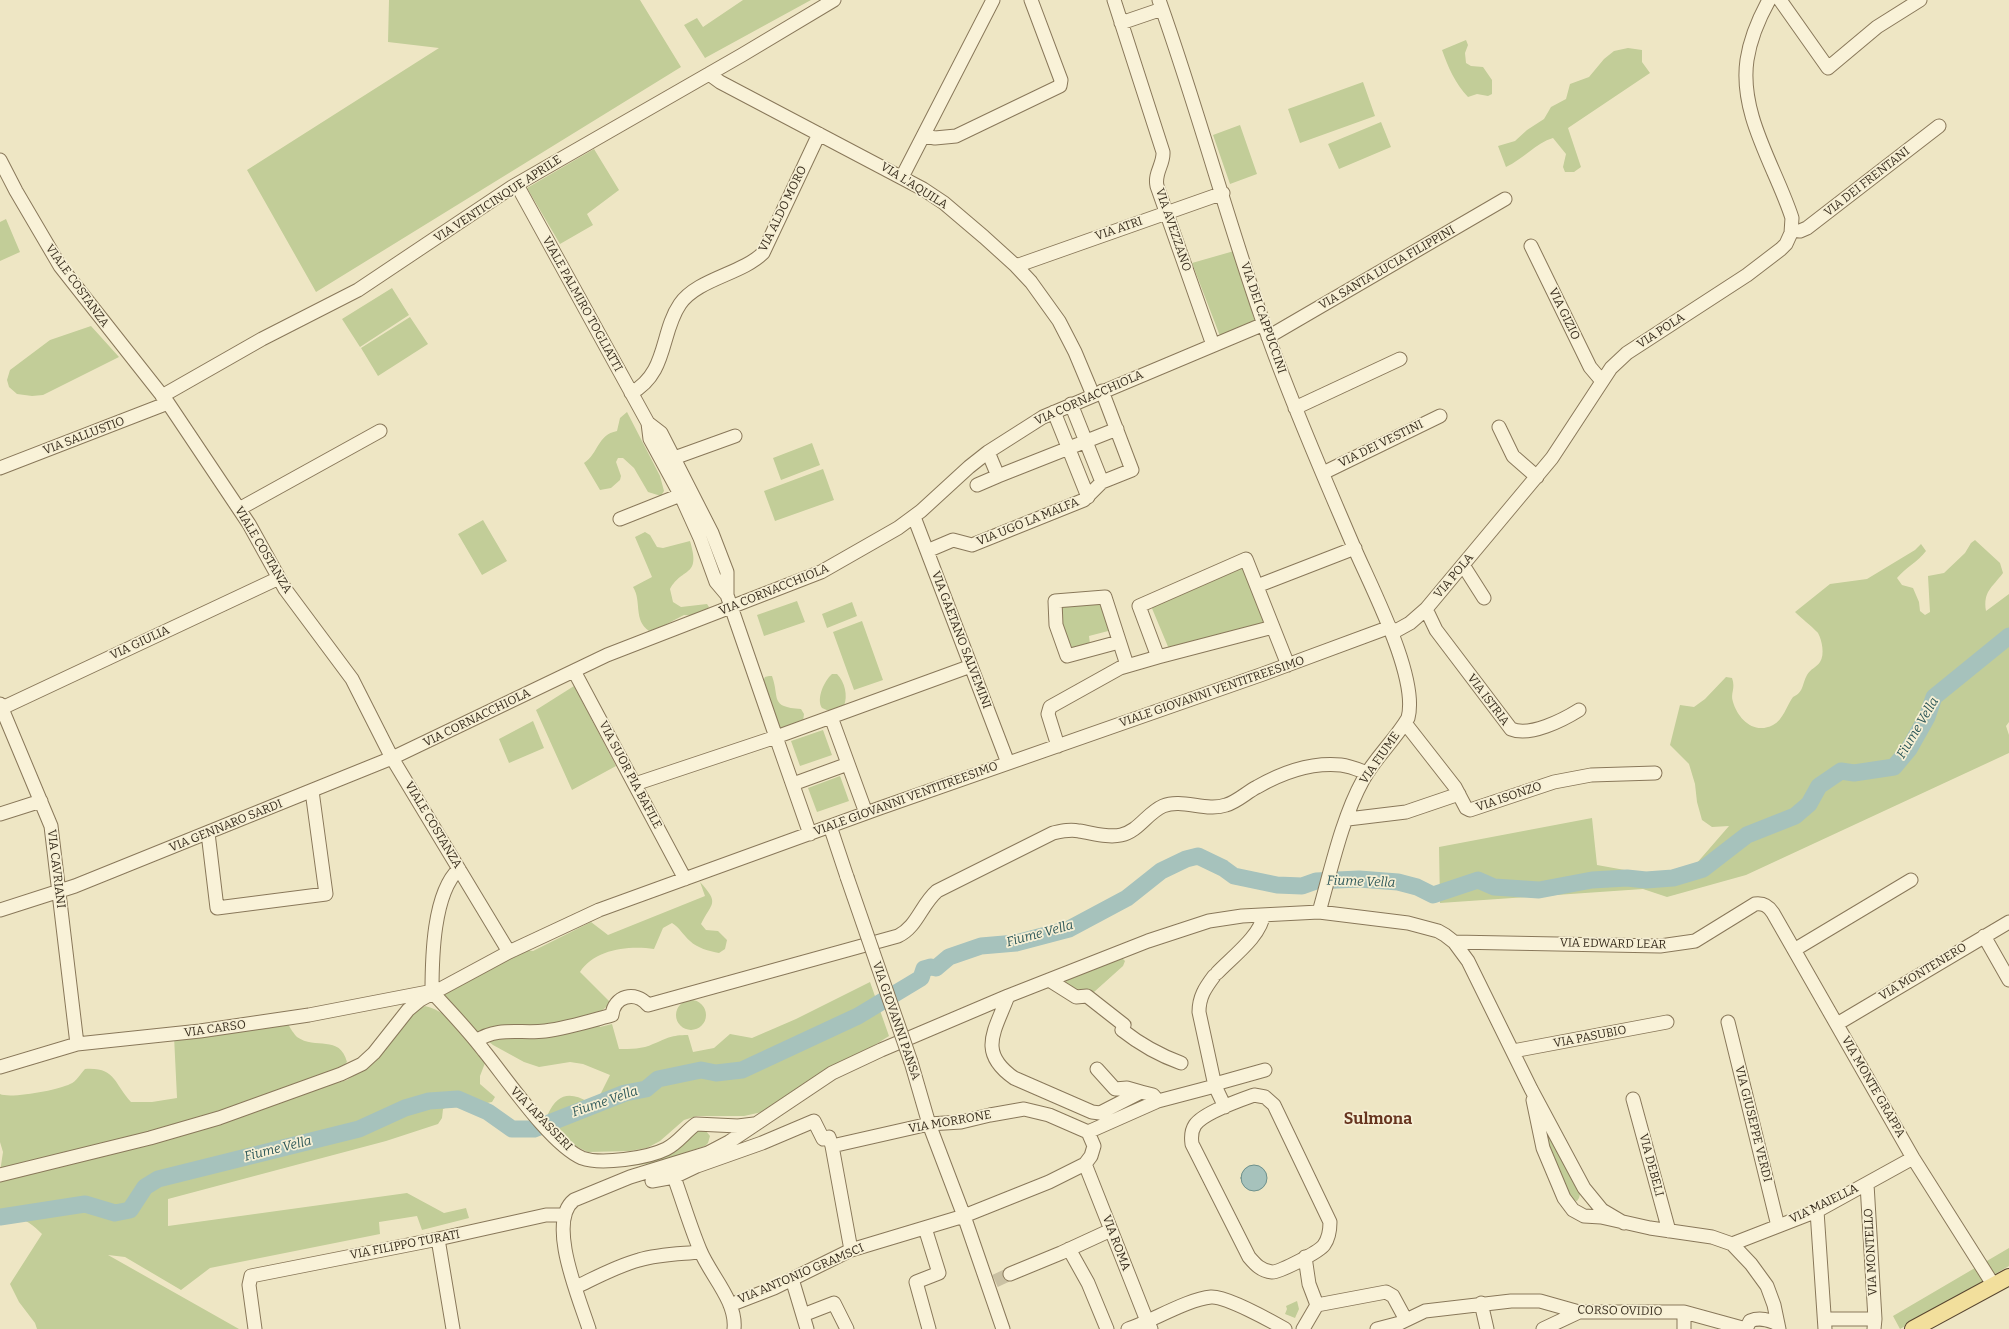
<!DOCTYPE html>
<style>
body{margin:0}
canvas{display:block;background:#eee6c4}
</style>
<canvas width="2009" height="1329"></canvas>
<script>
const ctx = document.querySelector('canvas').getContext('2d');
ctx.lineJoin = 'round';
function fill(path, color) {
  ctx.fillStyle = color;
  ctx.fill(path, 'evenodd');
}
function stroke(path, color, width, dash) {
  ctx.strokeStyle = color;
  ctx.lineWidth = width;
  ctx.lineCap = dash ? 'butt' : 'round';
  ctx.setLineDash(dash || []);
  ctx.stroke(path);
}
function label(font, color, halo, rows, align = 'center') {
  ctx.font = font + ' Bitter,serif';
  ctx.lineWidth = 3.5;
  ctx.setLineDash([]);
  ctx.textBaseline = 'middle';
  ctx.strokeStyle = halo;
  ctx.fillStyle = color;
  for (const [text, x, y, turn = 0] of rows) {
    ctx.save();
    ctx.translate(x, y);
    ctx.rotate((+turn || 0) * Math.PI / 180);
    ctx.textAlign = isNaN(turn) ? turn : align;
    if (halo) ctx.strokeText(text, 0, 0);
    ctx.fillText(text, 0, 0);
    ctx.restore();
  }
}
fill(new Path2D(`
 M389,0H640L681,67L316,292L247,170L439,48L388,42Z
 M743,0H811L705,58L684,25L697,18L703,27Z
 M1466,40L1468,45L1465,53L1466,63L1471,66L1483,67L1492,80V94L1488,96L1477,94L1468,97C1455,83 1448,67 1442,50Z
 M1628,48L1642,50V62L1650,73L1568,128L1581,167L1574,172H1565L1563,167L1566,154L1553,138C1536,143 1523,159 1506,167L1498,146L1515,141L1527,130L1544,119L1551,107L1566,99L1570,84L1589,77L1604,59L1614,51Z
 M1363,82L1375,116L1300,143L1288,109Z
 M1381,122L1391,147L1339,169L1328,144Z
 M1240,125L1257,174L1230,184L1213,135Z
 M594,149L619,190L587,214L593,225L560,244L527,188Z
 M6,219L20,252L0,261V222Z
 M1234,251L1255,322L1220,336L1192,263Z
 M392,288L409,315L360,347L342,319Z
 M410,317L428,344L378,376L361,348Z
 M91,326L119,357L43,395L32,396L17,394L9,387L7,380L10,370L50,340Z
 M627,412L660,476L664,491L661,496L648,492L634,468L623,458H618L616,462L621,476L620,480L611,488L600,490L584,463C599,453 597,435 617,431L620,418Z
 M812,443L820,465L781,480L773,458Z
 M823,469L834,500L775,521L764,491Z
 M483,520L507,561L482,575L458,534Z
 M645,532L650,535L657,547L663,548L690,541C701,578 683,566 670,589L673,602L681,607L707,604L709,607L705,613L698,616L684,615L659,628L649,631C633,620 642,601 633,587L652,577L635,537Z
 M1975,540L2000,563L2003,573C1992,588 1983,591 1986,611L2009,594V722L2006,726L2009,735V753L1746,875L1667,897L1643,889L1440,903L1439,847L1592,818L1597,865L1636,872L1659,873L1696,864L1729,826L1712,827L1702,820L1697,802L1695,784L1689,764L1670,745L1680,705L1694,707L1705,699L1726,677L1732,678C1736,689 1730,693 1733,702C1738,719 1754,735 1773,725C1783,720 1787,705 1793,697C1804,692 1802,684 1807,675C1810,669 1817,667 1820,662C1825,655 1822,640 1818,633C1816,630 1800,617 1795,612L1830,584L1867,579L1915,550L1921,544L1926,551C1918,562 1906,567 1897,578L1902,585L1913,588L1919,602L1920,611L1925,615L1930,612L1928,576L1944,573L1965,553L1971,543Z
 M1243,566L1265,622L1221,636L1169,649L1151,606Z
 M797,601L805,622L764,636L757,615Z
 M1103,601L1112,630L1089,636L1090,644L1071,649L1062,624L1060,605Z
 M852,602L857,616L827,628L822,614Z
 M862,621L883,680L854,690L833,632Z
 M832,674H837C845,682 848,696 844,706L829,711L822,708C816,699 824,681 832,674Z
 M769,676H772C780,698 769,707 801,709L804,714L803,722L780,730L775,720L762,683L765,677Z
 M574,686L616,766L572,790L536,710Z
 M533,721L544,748L509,763L499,739Z
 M823,730L832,755L800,766L791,741Z
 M840,776L849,801L817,812L808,788Z
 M700,882C720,904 712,902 701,924L706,930L718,931L727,940L725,949L719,953C709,951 697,948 690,941C683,935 680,928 672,923L663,928L654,949C630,945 594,949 580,972L611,1003L594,1017L600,1027L612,1024L619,1049C630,1049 643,1049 653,1044C668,1038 671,1035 688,1035L693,1052L714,1048L730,1034L752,1038L796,1019L870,982L889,1036L771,1110L744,1116H697L684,1120L660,1141L647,1148L629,1151L588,1152L573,1145L557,1132L548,1114C557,1094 570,1091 588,1102L600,1095L610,1075L583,1064L570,1062L539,1067L524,1062L493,1045L459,1018L438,991L525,950L533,951L591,922L608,935L705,896Z
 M1122,958L1125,961L1123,966L1094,992L1078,991L1064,983L1073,975Z
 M676 1015a15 15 0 1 1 30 0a15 15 0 1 1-30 0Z
 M425,1006C454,1013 469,1040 485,1063L480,1076V1084L495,1097L492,1102L487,1103L469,1097L443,1109L442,1118L438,1124L386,1141L168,1199V1226L407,1193L444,1213L466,1208L469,1218L422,1230L417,1216L379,1222L380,1234L210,1268L181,1290L125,1257L108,1255L239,1329H37L35,1323L19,1302L10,1284L42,1234C31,1222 16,1212 0,1222V1179L347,1080L372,1064L410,1014Z
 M288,1024C290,1028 294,1034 297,1037C315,1050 340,1034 347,1062L340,1070L209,1117L0,1172L3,1152L0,1142V1094C10,1099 59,1090 70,1084C76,1082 81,1073 85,1069C116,1067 114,1084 131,1102H152L177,1098L174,1036Z
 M1546,1127L1580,1194L1579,1198L1577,1201L1572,1200L1541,1129Z
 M700,1129L706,1131L710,1136L708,1143L705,1146L655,1163L620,1167V1164L690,1135Z
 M2009,1248V1266L1900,1329L1893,1316Z
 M1297,1301L1299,1309L1295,1318L1285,1314L1287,1309L1286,1306Z`), '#c2cd98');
const water = new Path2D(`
 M1241 1178a13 13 0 1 1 26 0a13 13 0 1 1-26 0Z`);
fill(water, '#a6c2bc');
stroke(water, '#6d908b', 1);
stroke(new Path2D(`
 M0,1217L85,1204L115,1213L130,1210L145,1187L158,1179L359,1129L405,1108L429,1101L458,1099L488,1112L512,1129H534L625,1093L646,1089L658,1079L701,1070L716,1073L742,1070L858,1016L921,978L924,969L931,967L936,968L949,957L981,946L1016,943L1069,929L1127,898L1161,871L1186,859L1198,856L1223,868L1234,876L1277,885L1302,886L1316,881L1359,879L1398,882L1417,887L1433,895L1478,880L1494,887L1539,890L1592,880L1627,878L1646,880L1673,878L1703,869L1747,835L1795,816L1809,804L1819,786L1841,771L1854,773L1894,767L1909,749L1927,717L1934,697L2009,636`), '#a6c2bc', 17);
stroke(new Path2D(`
 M995,1281L1010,1274`), '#cac1a3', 13, [13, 6]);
const minor = new Path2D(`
 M1114,0L1163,152C1164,164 1154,173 1157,186L1213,345
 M1159,0C1199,112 1229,227 1269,339C1294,409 1324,477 1353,545C1370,585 1419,677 1408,718C1395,740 1375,758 1363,780C1342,818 1331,870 1319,912
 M1780,0L1828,68L1877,27L1920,0
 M1121,23L1162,9
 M709,74L720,82L923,189L944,203L984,237L1016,266L1031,282L1059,321L1075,352L1093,395
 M924,136L935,138L956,136L1060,86L1061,80L1031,0
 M0,160L16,191L60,266L168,403L249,524L285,589L352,679L392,758L509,952
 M902,177L993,0
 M517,185L648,423L650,439L681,496L700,538L716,582L727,595
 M1792,230L1800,231L1807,228L1939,126
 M1531,246L1590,367L1601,380
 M1016,266L1223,193
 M1268,337L1505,199
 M631,393C668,373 660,333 680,304C697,279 742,274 763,253L819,134
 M162,396L262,339L358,290L512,187L742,55L834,0
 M1071,404L1102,482L1132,470L1102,391
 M1295,408L1400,359
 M1054,412L1088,497
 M1499,427L1513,456L1537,477
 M988,452L998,476L1117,429
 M674,458L735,436
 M0,468L168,403
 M1323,473L1440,416
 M977,485L998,476
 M239,509L380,431
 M914,517L1008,763
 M620,519L688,492
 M927,551L953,540L972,545L1084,500L1102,482
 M1463,565L1484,598
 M1257,586L1355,548
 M1426,609L1436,630L1511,729C1530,737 1563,720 1579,710
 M1273,627L1158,657L1139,606L1246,559L1288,665
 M1392,633L1410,623L1426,609L1552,458L1611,368L1627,353L1747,275L1781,249L1786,244L1791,233L1792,218C1776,168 1739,115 1747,60C1750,40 1759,18 1769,0
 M1119,642L1067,656L1056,625L1055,601L1105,597L1127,665
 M574,671L685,879
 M0,704L51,826L77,1044
 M2,708L279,578
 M831,717L971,666
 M1405,723L1455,787L1466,808L1470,810L1554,782L1591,775L1655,773
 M1058,746L1048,714L1050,707L1120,668L1158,657
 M635,784L776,737L727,595V572L712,533L661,433L648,423
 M793,784L848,764
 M0,814L41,801
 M1348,819L1406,812L1459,794
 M830,826L847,877
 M208,833L217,908L326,894L312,791
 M810,834L776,737L831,717L866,813
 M0,910L75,886L392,758L607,655L821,572L898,528L921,511L969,467L988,452L1043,417L1264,324
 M1984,936L2009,980
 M1454,942L1660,946L1695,941L1755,904C1763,903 1768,905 1773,913L1913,1158L1994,1286
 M1794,950L1911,880
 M1217,973C1231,958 1262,935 1263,915
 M1214,976C1205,988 1199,997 1199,1012L1215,1086L1225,1107
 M1049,980L1076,997L1087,996L1124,1025L1122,1030C1141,1045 1159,1055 1181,1063
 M432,992C450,1011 468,1030 484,1051C506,1078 551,1145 582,1158C601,1165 648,1158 666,1149C678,1143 685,1132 696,1124L738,1126L754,1124
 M432,992C432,958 433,893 459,869
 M1008,996C995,1031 977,1052 1014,1078L1092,1112L1100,1113L1141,1092L1153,1095L1158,1101
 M1728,1022L1778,1226
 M1837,1024L2009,922
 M476,1041C498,1026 521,1034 545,1031C568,1028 590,1021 612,1015C614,996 635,990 648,1005L898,936C917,927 921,905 937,891L1053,833C1062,831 1070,829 1079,831C1093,833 1108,838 1121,835C1139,831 1147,813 1163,806C1182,798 1206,812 1226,805C1237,802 1247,792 1257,787C1283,772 1311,762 1341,765C1350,766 1359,770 1367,773
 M1513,1051L1667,1022
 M911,1062L929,1124L964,1216L1003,1329
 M0,1067L77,1044L200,1031L309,1015L428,992
 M1097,1069L1115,1089L1127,1088L1141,1092
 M1215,1084L1265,1070
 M1254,1095L1265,1097L1274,1105L1330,1222C1330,1231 1329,1238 1324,1245C1319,1252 1280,1272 1272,1272C1261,1271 1255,1264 1249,1257L1192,1144C1191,1137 1191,1131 1195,1125C1203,1113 1240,1100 1254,1095Z
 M1633,1099L1669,1231
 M1533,1100L1543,1148L1564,1198L1573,1210L1584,1216L1601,1217L1650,1228L1712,1237L1732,1244L1751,1264L1767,1286L1774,1305L1779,1329
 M1088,1132L1158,1101L1215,1086
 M832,1146L929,1124L961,1122L990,1115L1024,1109L1049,1115L1088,1132
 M1085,1164L1147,1321L1151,1329
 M0,1175L150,1138L219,1118L341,1074L362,1064L374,1053L408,1010L420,1000L509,952L599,910L880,808L1263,674L1390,627
 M674,1177C683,1202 690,1226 700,1250C710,1275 737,1301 734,1329
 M652,1181L674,1177L697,1166L762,1143L814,1121L823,1139L829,1137L832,1146L851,1250
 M1867,1184L1875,1319
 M1817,1211L1825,1329
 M925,1228L939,1273L916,1282L929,1329
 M438,1239L453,1329
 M1732,1244L1817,1211L1913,1158
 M1069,1249L1088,1283L1107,1329
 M1010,1274L1061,1253L1111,1230
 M792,1279L807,1329
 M576,1287C597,1277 617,1266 639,1260C659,1254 680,1254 700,1252
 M1481,1303L1487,1329
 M730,1305L774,1288L851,1250L964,1216L1049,1182L1085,1164L1091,1156L1094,1146L1088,1132
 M1317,1305L1386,1292L1393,1296L1406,1320
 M1684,1312V1329
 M803,1315L834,1303L847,1329
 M1825,1319H1875L1874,1329
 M255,1329L249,1285L251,1276L438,1239L546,1215H564
 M589,1329C580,1300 546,1222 574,1200L630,1177L708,1153L729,1142L832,1073L881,1050L1008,996L1148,941L1209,921L1242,916L1319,912L1408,923L1438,931L1445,935L1454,942L1468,961L1531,1089L1584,1188L1602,1210L1624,1223
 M1128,1329C1152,1321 1188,1299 1211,1297C1226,1296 1271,1321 1285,1329
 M1303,1329L1317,1305L1309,1284L1305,1257
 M1377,1329L1400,1323L1425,1311L1511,1301H1540L1579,1312H1684L1746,1329
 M1543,1329L1579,1312
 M1746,1329L1750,1321C1760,1317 1769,1320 1778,1324`);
const major = new Path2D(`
 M1913,1329L2009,1277`);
stroke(minor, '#89785a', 15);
stroke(major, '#57452f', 18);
stroke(minor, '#f9f2d8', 13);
stroke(major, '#f2df9c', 16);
const minorBridge = new Path2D(`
 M847,877L911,1062`);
stroke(minorBridge, '#89785a', 15, []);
stroke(minorBridge, '#f9f2d8', 13);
label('12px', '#392e1e', '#f6efd4', [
 ["VIA DEI FRENTANI",1867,182,-38],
 ["VIA L'AQUILA",914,186,32],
 ["VIA VENTICINQUE APRILE",498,199,-33],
 ["VIA ALDO MORO",783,209,-64],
 ["VIA ATRI",1119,229,-19],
 ["VIA AVEZZANO",1173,230,71],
 ["VIA SANTA LUCIA FILIPPINI",1387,268,-30],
 ["VIALE COSTANZA",77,286,54],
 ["VIALE PALMIRO TOGLIATTI",582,304,61],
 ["VIA GIZIO",1564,314,64],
 ["VIA DEI CAPPUCCINI",1263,318,71],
 ["VIA POLA",1661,331,-33],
 ["VIA CORNACCHIOLA",1089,398,-24],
 ["VIA SALLUSTIO",84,436,-21],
 ["VIA DEI VESTINI",1381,444,-26],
 ["VIA UGO LA MALFA",1028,522,-22],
 ["VIALE COSTANZA",263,550,59],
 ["VIA POLA",1454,576,-50],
 ["VIA CORNACCHIOLA",774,590,-22],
 ["VIA GAETANO SALVEMINI",961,640,69],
 ["VIA GIULIA",140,643,-25],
 ["VIALE GIOVANNI VENTITREESIMO",1212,692,-19],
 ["VIA ISTRIA",1488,700,53],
 ["VIA CORNACCHIOLA",477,718,-26],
 ["VIA FIUME",1380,758,-55],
 ["VIA SUOR PIA BAFILE",630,775,62],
 ["VIA ISONZO",1509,797,-19],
 ["VIALE GIOVANNI VENTITREESIMO",906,799,-20],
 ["VIALE COSTANZA",433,825,59],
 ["VIA GENNARO SARDI",226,826,-22],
 ["VIA CAVRIANI",56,869,83],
 ["VIA EDWARD LEAR",1613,944,1],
 ["VIA MONTENERO",1923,972,-31],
 ["VIA GIOVANNI PANSA",896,1021,71],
 ["VIA CARSO",215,1029,-8],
 ["VIA PASUBIO",1590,1037,-11],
 ["VIA MONTE GRAPPA",1873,1087,60],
 ["VIA IAPASSERI",541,1119,46],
 ["VIA MORRONE",950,1122,-10],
 ["VIA GIUSEPPE VERDI",1753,1124,76],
 ["VIA DEBELI",1651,1165,75],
 ["VIA MAIELLA",1824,1204,-26],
 ["VIA ROMA",1116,1243,69],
 ["VIA FILIPPO TURATI",405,1245,-11],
 ["VIA MONTELLO",1871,1252,-93],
 ["VIA ANTONIO GRAMSCI",801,1274,-23],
 ["CORSO OVIDIO",1620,1311,1]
]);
label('italic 13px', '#2e5859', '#f6efd4', [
 ["Fiume Vella",1918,728,-59],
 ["Fiume Vella",1361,882,2],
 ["Fiume Vella",1040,934,-15],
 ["Fiume Vella",605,1102,-19],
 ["Fiume Vella",278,1149,-14]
]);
label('bold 16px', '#66341e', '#f6efd4', [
 ["Sulmona",1378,1120]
]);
</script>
